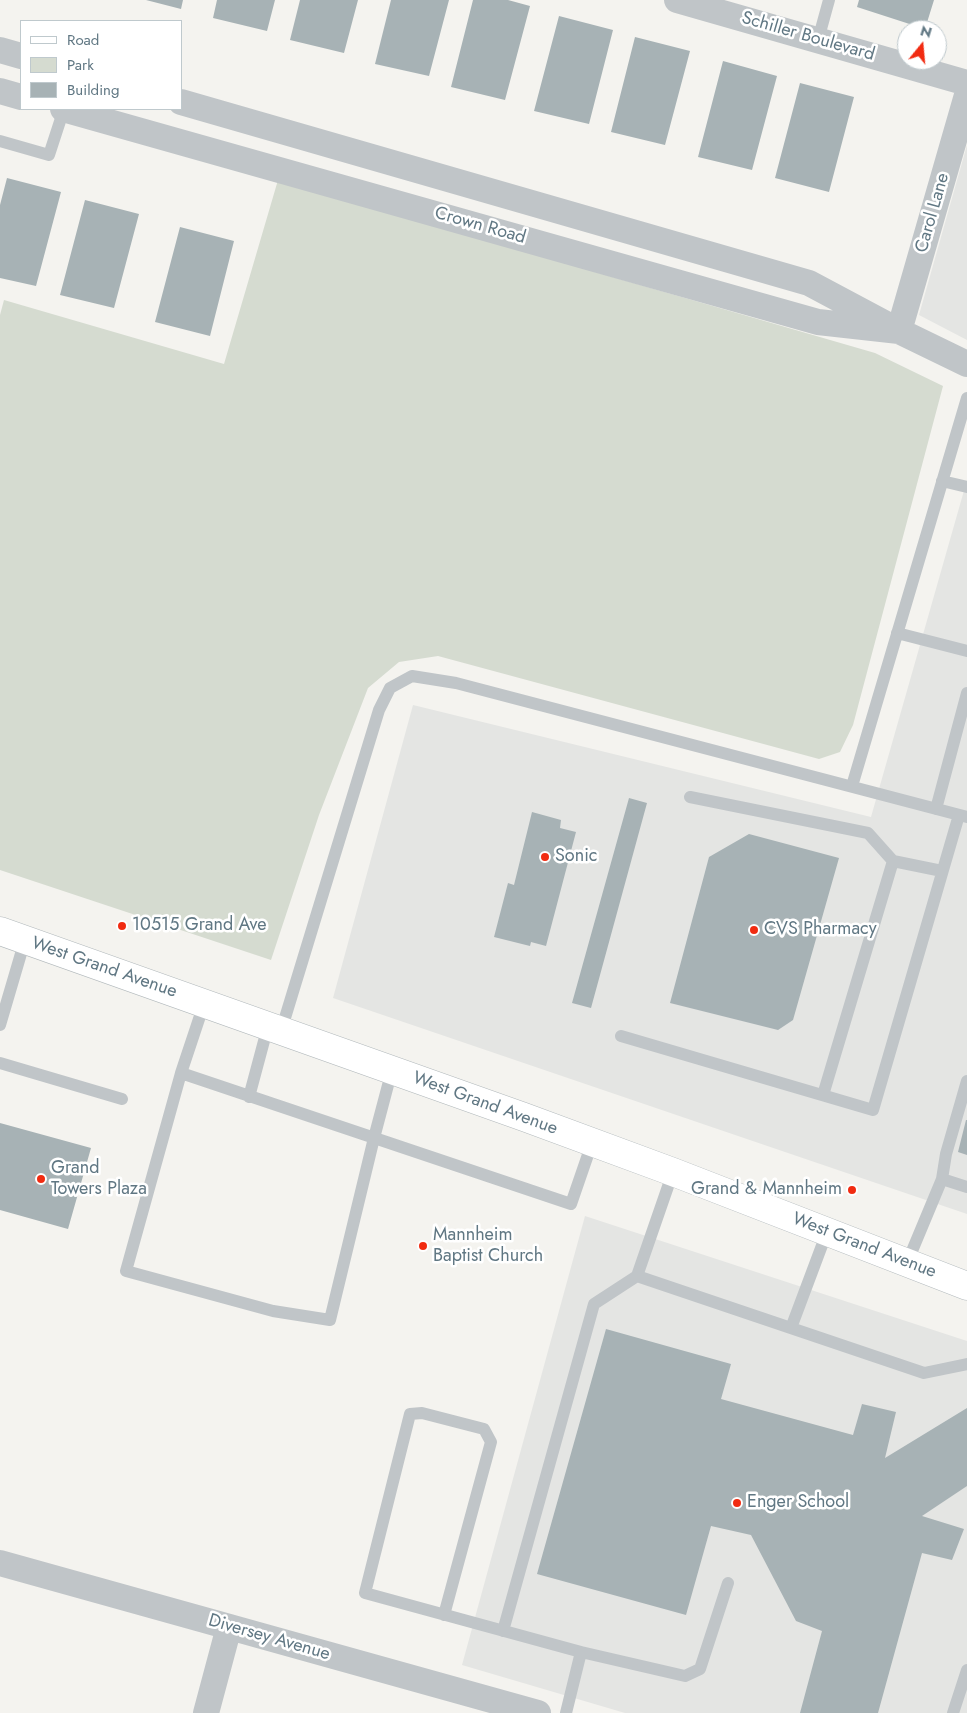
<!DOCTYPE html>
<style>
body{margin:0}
#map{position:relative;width:967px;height:1713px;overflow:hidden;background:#f4f3ef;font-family:Jost,sans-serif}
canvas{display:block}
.legend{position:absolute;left:20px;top:20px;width:162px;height:90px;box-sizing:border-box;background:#fff;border:1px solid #bfc9cd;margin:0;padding:6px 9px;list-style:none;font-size:15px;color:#607783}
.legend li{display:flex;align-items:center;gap:10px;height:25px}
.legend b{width:25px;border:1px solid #bfc9cd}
.north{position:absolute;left:897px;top:20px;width:50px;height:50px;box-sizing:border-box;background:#fff;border:1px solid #bfc9cd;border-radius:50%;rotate:17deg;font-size:14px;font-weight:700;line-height:20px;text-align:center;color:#607783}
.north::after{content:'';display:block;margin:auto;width:18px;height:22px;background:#f12b11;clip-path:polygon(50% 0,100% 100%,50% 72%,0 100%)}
</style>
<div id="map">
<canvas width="967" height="1713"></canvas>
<ul class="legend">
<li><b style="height:6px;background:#fff"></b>Road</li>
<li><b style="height:14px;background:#d5dbd0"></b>Park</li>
<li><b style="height:14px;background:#a7b2b5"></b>Building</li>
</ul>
<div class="north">N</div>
</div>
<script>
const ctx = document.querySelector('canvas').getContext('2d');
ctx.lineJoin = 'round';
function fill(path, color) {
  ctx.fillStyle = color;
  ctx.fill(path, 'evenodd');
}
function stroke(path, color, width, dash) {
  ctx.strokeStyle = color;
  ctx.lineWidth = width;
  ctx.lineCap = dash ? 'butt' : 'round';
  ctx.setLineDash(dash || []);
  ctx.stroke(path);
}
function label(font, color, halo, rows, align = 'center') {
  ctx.font = font + ' Jost,sans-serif';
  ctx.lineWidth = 5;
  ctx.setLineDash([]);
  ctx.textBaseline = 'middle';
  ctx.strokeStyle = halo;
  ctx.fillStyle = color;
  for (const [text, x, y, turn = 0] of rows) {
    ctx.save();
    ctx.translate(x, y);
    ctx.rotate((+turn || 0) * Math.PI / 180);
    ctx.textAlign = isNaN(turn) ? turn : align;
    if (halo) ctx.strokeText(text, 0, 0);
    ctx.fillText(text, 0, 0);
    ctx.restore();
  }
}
fill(new Path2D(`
 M967,145V340L919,315Z
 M967,480V1214L333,998L413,705L871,817Z
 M585,1216L967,1341V1713H625L462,1665Z`), '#e4e5e3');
fill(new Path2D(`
 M278,180L875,353L943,386L853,725L840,752L819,759L438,656L399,662L368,688L319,815L271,960L0,870V315L4,300L224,364Z`), '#d5dbd0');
fill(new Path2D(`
 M146,0H183L181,9Z
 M217,0H275L267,31L213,18Z
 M300,0H358L344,53L290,40Z
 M391,0H449L429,76L375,64Z
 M473,0H508L530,6L505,100L451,87Z
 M859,0H934L925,29L857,7Z
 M559,16L613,30L589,124L534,111Z
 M635,37L690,51L665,145L611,132Z
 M723,61L777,76L752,170L698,157Z
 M800,83L854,97L829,192L775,178Z
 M7,178L61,192L36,286L0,278V205Z
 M85,200L139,214L114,308L60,295Z
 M180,227L234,241L210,336L155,322Z
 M629,798L647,803L591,1008L572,1003Z
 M532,812L561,820L560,828L576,832L546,946L531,942L530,946L494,937L508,883L514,885Z
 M749,834L839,858L793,1020L778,1030L670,1003L709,857Z
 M966,1120H967V1155L958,1152Z
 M0,1123L91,1148L68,1229L0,1210Z
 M606,1329L731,1364L721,1399L853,1435L862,1404L896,1412L885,1458L967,1408V1486L922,1516L964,1529L952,1560L922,1553L878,1713H800L822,1631L796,1621L751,1535L711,1526L686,1615L537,1574Z`), '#a7b2b5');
const secondary = new Path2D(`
 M0,931L524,1117L673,1172L967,1286`);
stroke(secondary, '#b2b9bc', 29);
stroke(new Path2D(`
 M818,40L829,0
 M0,141L49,155L64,109
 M942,481L967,487
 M897,633L967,651
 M852,786L967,398
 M690,797L868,833L893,861
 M936,809L967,693
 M204,1004L181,1073L571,1204L592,1143
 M0,1025L25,940
 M281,1031L379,710L390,688L412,676L456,683L967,817
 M621,1036L873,1110L959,815
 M0,1063L122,1099
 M181,1073L126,1271L273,1311L330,1320L374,1138L392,1070
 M823,1095L893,861L942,871
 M249,1097L268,1026
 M942,1179L946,1154L967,1081
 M907,1263L942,1179L967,1187
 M637,1276L924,1373L967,1364
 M791,1328L827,1232
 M444,1615L491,1442L484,1429L422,1413L410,1414L365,1593C437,1613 509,1633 581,1652
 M503,1631L594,1304L637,1276L673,1172
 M566,1713L581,1652L685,1676L700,1669L728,1583
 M953,1713L967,1670`), '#c0c5c8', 12);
stroke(new Path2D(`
 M677,0L967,83
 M0,50L21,56
 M0,91L21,97
 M181,102L809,283L899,331L967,364
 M63,109L818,322L899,331
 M899,331L967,95
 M0,1563L538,1713
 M206,1713L229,1627`), '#c0c5c8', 26);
stroke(secondary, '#fff', 28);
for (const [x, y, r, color] of [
 [545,857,5,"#f12b11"],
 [122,926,5,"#f12b11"],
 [754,930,5,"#f12b11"],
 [41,1179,5,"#f12b11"],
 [852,1190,5,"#f12b11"],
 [423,1246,5,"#f12b11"],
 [737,1503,5,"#f12b11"]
]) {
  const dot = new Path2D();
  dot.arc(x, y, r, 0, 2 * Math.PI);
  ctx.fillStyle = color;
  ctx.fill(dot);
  stroke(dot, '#fff', 2);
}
label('18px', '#607783', '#fff', [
 ["Schiller Boulevard",808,37,16],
 ["Carol Lane",933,213,-74],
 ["Crown Road",480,226,16],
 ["West Grand Avenue",104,968,19],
 ["West Grand Avenue",485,1104,20],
 ["West Grand Avenue",864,1246,21],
 ["Diversey Avenue",269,1638,16]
]);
label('18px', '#607783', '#fff', [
 ["Sonic",555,857],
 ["10515 Grand Ave",132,926],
 ["CVS Pharmacy",764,930],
 ["Grand",51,1169],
 ["Towers Plaza",51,1190],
 ["Grand & Mannheim",842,1190,"right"],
 ["Mannheim",433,1236],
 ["Baptist Church",433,1257],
 ["Enger School",747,1503]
], 'left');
</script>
